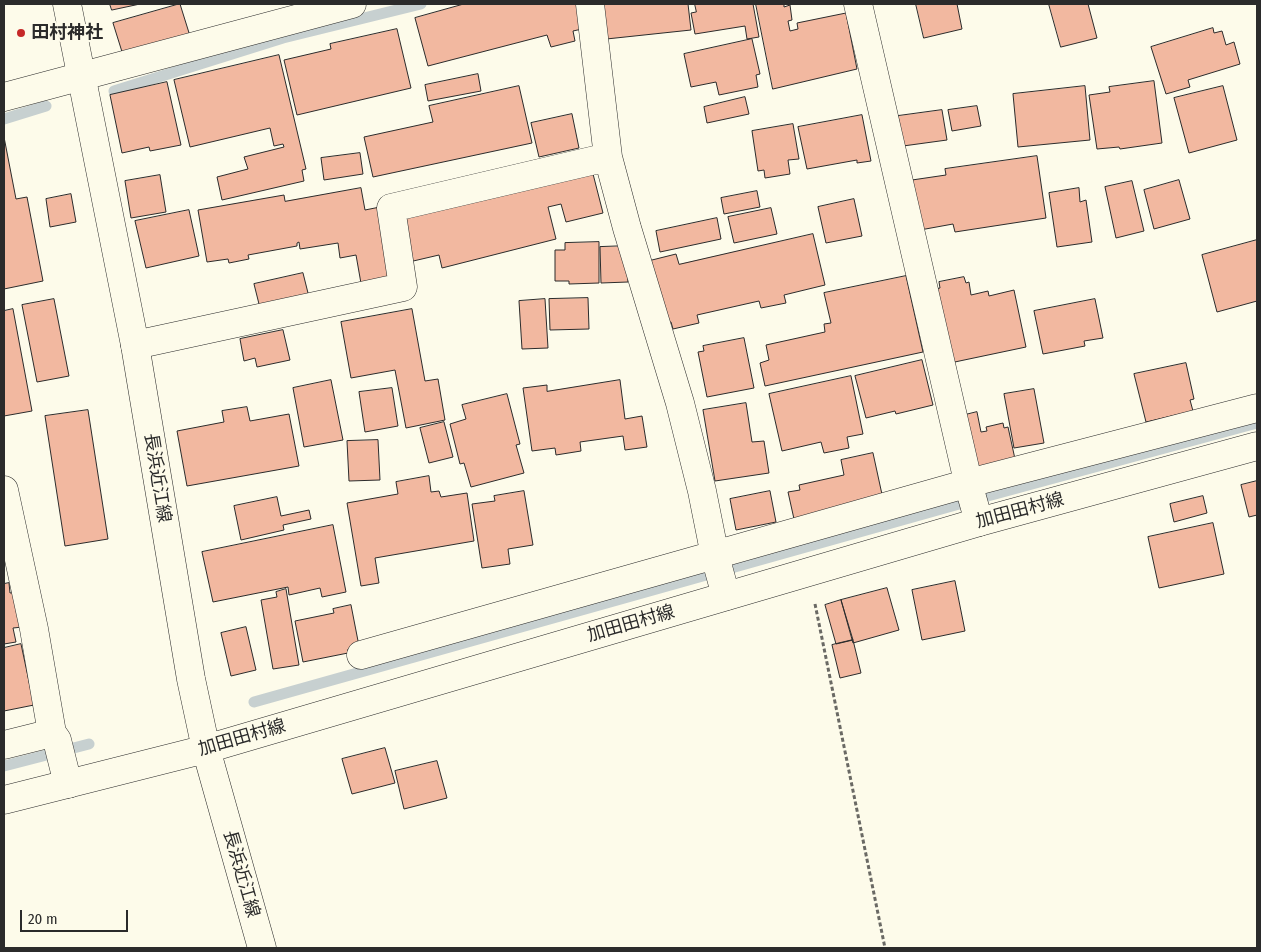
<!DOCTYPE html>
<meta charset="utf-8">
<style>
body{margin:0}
#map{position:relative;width:1261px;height:952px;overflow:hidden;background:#fdfbea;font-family:"Fira Sans Condensed",sans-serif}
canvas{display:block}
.frame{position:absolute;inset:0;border:5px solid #2b2b2b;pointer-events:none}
.scale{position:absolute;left:20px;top:910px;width:108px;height:22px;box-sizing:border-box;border:2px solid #2b2b2b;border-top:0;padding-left:6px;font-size:15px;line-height:18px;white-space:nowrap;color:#2b2b2b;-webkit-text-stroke:4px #fdfbea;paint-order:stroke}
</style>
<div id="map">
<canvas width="1261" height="952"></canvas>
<div class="frame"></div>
<div class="scale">20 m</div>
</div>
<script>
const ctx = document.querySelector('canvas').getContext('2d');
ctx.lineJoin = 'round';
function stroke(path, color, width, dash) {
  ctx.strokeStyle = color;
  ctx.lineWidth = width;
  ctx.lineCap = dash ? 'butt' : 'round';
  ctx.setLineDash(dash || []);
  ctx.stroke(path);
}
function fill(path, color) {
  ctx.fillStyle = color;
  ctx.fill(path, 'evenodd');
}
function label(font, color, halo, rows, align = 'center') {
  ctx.font = font + ' "Fira Sans Condensed","Noto Sans JP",sans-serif';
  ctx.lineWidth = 4;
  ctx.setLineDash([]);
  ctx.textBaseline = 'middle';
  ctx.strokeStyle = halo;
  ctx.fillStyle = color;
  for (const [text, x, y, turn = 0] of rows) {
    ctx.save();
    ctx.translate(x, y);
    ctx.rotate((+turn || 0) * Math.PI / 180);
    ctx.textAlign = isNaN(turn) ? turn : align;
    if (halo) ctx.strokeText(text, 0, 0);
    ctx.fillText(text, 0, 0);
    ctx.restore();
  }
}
stroke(new Path2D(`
 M114,91L283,38L421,4
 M4,119L46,106
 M254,702L984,497L1257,423
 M4,766L89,744`), '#c7d0d0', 11);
const building = new Path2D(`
 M110,4H140L112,10Z
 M180,4L190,36L123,55L113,23Z
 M464,4H582V29L573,31L575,41L551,47L547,35L428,66L415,18Z
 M593,4H688L691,30L597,40Z
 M695,4H753L759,37L747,39L745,26L695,34L691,13L696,12Z
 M756,4H784V7L790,5L792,20L788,21L790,31L798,29L797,23L846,13L857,69L773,89Z
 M916,4H957L962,29L924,38Z
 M1049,4H1088L1097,38L1061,47Z
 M1213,28L1214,33L1222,31L1226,45L1234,42L1240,64L1188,80L1190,87L1166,94L1151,47Z
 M397,29L411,88L297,115L284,60L331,49L330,44Z
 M752,39L760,74L756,75L758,87L719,95L716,82L691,87L684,54Z
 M279,55L306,169L302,170L304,181L222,200L217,177L248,169L244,157L284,147L283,144L274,146L270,128L190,147L174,80Z
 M478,74L481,91L428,101L425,85Z
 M1154,81L1162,143L1120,149L1119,147L1097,149L1089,95L1110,92L1109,87Z
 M167,82L181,145L150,151L149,147L122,153L110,95Z
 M519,86L532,143L373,177L364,137L433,122L429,106Z
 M1085,86L1090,140L1018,147L1013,94Z
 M1223,86L1237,140L1189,153L1174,98Z
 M745,97L749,114L707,123L704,107Z
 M977,106L981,126L952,131L948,110Z
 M942,110L947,140L903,146L898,116Z
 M572,114L579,148L539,157L531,123Z
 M862,115L871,161L857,163V160L807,169L798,127Z
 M793,124L799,159L788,160L790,174L765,178L764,170L758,171L752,131Z
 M4,137L16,199L27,197L43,281L4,289Z
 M360,153L363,174L324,180L321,158Z
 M1037,156L1046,218L955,232L953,224L920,230L912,180L946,175L945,169Z
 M591,166L603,213L566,222L561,204L548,207L556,239L442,268L439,255L409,262L397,215Z
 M160,175L166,212L131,218L125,181Z
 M1179,180L1190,219L1154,229L1144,190Z
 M1132,181L1144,231L1116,238L1105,187Z
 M361,188L365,210L385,206L398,282L362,289L356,255L340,258L338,243L300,249L299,242L297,243V246L248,255L249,259L229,263L228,259L207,262L198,210L284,195L285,201Z
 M1079,188L1080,202L1086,200L1092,242L1057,247L1049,193Z
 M757,191L760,207L724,214L721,198Z
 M71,194L76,222L50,227L46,199Z
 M854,199L862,236L826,243L818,207Z
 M771,208L777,234L734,243L728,217Z
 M189,210L199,256L146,268L135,221Z
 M717,218L721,239L660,252L656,231Z
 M813,234L825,285L784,295L786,303L761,308L759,301L697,315L699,323L673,329L671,322L663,324L648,261L676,254L679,264Z
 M1257,240V301L1217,312L1202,255Z
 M599,242V283L569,284V281H555V250H565V243Z
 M627,246L628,282L601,283L600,247Z
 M303,273L310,301L261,312L254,284Z
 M906,276L923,352L765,386L760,363L769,360L766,345L825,332L824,324L831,323L824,293Z
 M964,277L966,283L969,282L971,295L988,291L989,296L1014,290L1026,347L950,363L930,290L940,288L939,282Z
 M588,298L589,329L550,330L549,299Z
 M54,299L69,376L37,382L22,305Z
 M545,299L548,348L522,349L519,301Z
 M1095,299L1103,338L1084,341L1085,346L1043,354L1034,311Z
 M13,309L32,411L4,416V311Z
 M412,309L425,381L438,379L445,420L406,428L395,370L351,378L341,322Z
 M283,330L290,360L257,367L255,358L244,361L240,339Z
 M744,338L754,388L707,397L698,352L704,351L703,346Z
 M922,360L933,405L896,414L895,411L866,418L855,376Z
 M1186,363L1194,399L1190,400L1193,411L1146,422L1134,374Z
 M851,376L863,434L847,437L849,448L824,453L821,442L782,451L769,394Z
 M331,380L343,440L304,447L293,388Z
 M620,380L625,419L642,416L647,447L625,450L623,436L580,442L581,451L556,455L555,448L532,451L523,388L547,385V391Z
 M392,388L398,426L365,432L359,392Z
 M1034,389L1044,443L1014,448L1004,394Z
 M507,394L520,444L516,445L524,473L471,487L464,463L460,464L450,424L466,419L462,405Z
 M746,403L752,442L764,441L769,473L715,481L703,410Z
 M247,407L250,421L289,414L299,466L187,486L177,431L224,422L222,411Z
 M88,410L108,539L65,546L45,416Z
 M977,412L981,432L987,431L986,427L1003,423L1004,428L1008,427L1015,459L973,468L961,416Z
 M444,422L453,457L429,463L420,428Z
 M378,440L380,480L349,481L347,441Z
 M873,453L883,499L794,519L788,492L800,490L799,485L844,475L841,460Z
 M429,476L431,492L439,491L441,497L467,493L474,541L375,558L379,583L361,586L347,503L398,494L396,482Z
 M1257,481V515L1249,517L1241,485Z
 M524,491L533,545L508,549L510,564L482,568L472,504L495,501L494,496Z
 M770,491L776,522L736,530L730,499Z
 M1203,496L1207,513L1174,522L1170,504Z
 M277,497L281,516L309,510L311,519L283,525L284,530L241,540L234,506Z
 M1213,523L1224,574L1159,588L1148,537Z
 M333,525L346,592L322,597L320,588L289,595L288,587L213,602L202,552Z
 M955,581L965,631L922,640L912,590Z
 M9,583L10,593L17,592L23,627L13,628L16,642L4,644V584Z
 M887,588L899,630L853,643L841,600Z
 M286,589L299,665L273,669L261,600L277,597L276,592Z
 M841,600L853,640L836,644L825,605Z
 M351,605L359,646L348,649V653L303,662L295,621L334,613L333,609Z
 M246,627L256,670L231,676L221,633Z
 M853,640L861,673L840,678L832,645Z
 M21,644L34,705L4,711V648Z
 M385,748L395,783L352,794L342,759Z
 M437,761L447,798L404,809L395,771Z`);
fill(building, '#f2b8a0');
stroke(building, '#2b2b2b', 1);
const minor = new Path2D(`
 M590,4L608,157L627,228L680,403L702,491L715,556L726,596
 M858,4L970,490L979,522
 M4,97L352,4
 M135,345L403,287L391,208L608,157
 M4,490L34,629L52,733L57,740L68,784
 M361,655L969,483L1257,408
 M4,745L52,733`);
const major = new Path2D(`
 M67,4L135,345L191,679L206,749L262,948
 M4,800L206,749L979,522L1257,446`);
stroke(minor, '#2b2b2b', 29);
stroke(major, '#2b2b2b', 29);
stroke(new Path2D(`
 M815,604L885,948`), '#6a6964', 3, [4, 2.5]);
stroke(minor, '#fdfbea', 28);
stroke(major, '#fdfbea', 28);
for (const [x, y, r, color] of [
 [21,33,5,"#c62828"]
]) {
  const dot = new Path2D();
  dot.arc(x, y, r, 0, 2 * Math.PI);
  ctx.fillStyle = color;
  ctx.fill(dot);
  stroke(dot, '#fdfbea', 2);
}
label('bold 18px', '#2b2b2b', '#fdfbea', [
 ["田村神社",31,33]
], 'left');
label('18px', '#2b2b2b', '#fdfbea', [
 ["長浜近江線",157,478,81],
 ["加田田村線",1020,511,-15],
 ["加田田村線",631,624,-16],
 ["加田田村線",242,738,-16],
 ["長浜近江線",241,874,74]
]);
</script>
